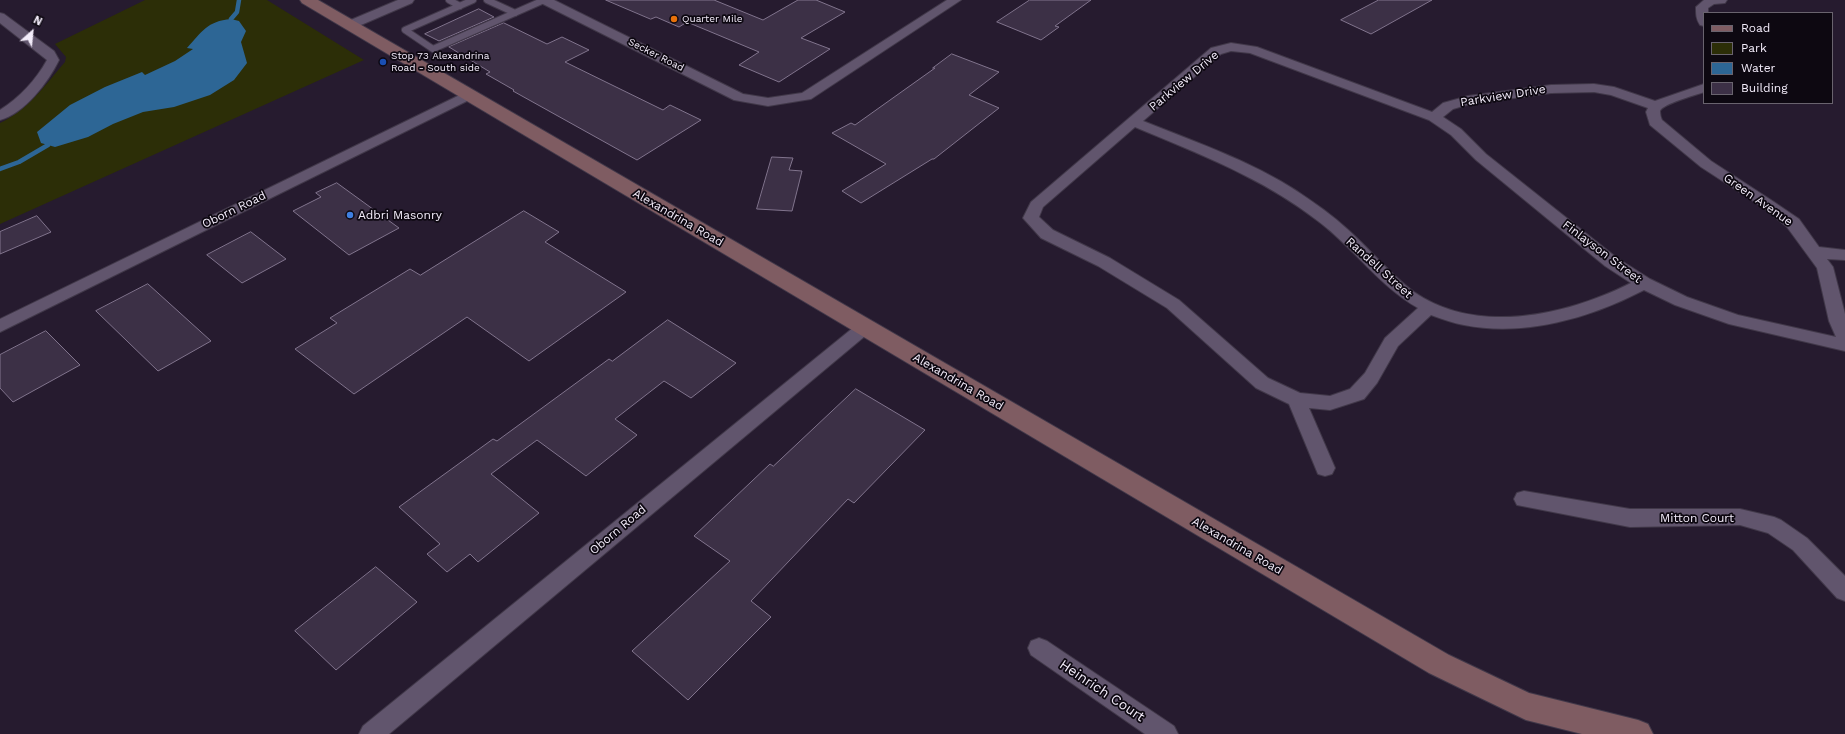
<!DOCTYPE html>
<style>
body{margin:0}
#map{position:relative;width:1845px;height:734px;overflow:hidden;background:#261b2f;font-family:"Work Sans",sans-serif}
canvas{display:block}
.legend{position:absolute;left:1703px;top:12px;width:130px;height:92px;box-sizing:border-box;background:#0d0811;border:1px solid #69636e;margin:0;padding:5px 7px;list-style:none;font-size:12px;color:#f3ecfa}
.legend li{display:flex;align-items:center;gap:8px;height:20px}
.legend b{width:20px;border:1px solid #69636e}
.north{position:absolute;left:12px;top:12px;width:40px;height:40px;-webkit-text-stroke:3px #0d0811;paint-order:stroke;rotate:27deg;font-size:11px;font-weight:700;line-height:16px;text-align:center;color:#f3ecfa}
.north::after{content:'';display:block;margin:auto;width:14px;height:18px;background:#f3ecfa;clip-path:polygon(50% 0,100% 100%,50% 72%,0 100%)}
</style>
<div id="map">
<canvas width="1845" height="734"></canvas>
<ul class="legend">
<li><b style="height:5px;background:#7f5c62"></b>Road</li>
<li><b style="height:11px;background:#2c2e07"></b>Park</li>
<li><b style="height:11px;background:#2d6695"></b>Water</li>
<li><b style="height:11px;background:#3c3046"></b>Building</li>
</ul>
<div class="north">N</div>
</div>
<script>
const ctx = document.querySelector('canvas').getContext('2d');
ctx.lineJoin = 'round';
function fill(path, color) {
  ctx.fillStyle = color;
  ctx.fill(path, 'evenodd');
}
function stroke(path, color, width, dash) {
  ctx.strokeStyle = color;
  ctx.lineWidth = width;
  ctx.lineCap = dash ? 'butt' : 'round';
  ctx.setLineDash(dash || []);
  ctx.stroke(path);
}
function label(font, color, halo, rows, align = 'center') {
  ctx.font = font + ' "Work Sans",sans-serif';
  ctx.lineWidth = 3.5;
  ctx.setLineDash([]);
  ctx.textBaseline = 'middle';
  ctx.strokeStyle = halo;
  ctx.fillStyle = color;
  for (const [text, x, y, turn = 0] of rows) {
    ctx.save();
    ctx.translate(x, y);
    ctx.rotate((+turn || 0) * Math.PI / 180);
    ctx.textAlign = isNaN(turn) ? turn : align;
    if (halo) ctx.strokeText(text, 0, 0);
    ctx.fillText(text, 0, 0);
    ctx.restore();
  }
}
fill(new Path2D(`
 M145,0H267L364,60L0,224V123C28,110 45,85 65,62L66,57L55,44Z`), '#2c2e07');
fill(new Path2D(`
 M231,19L239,21L246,31L241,42L247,63L234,80L210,95L174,107L143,112L113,124L88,137L55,147L41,143L37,132L70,105L105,87L142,72L145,75L175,61L193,49L187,48C202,32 207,21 231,19Z`), '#2d6695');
stroke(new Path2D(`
 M231,19L237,12L239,0
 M0,169L19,162L48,145`), '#2d6695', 4.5);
const building = new Path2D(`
 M606,0H714L763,20L798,0H816L845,12L801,38L830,49L779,82L739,65L759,52L687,22L679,27L656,17L651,19Z
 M1030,0H1091L1055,26L1059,27L1041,40L997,22Z
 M1379,0H1432L1371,34L1341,20Z
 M479,9L494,17L439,41L425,34Z
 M504,23L547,44L562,37L589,50L565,62L663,110L670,105L701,120L637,160L513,91L514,90L486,74L490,72L449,47Z
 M952,54L999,72L969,95L999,108L934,159H932L861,203L842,191L886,164L832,133L851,123L855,125L935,68H933Z
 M772,157L793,158L789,170L802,171L792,211L757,209Z
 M337,183L399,228L349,255L293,211L321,197L316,193Z
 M524,211L559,232L545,242L626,292L529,361L467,317L354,394L295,349L337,323L330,318L410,269L420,275Z
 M37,216L51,232L0,254V232Z
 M251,232L286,259L242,283L207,255Z
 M148,284L211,341L158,371L96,311Z
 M668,320L736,363L691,398L664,381L615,419L637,435L586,476L537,440L491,474L539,513L478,562L470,554L447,572L427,554L440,544L399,507L493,439L497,441L609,359L612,361Z
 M46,331L80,365L13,402L0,388V355Z
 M856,389L925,430L854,503L848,499L751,601L771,617L688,700L632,651L730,561L694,536L770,464L773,466Z
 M376,567L417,602L336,670L295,631Z`);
fill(building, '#3c3046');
stroke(building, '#81748d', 1);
const service = new Path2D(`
 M449,0L460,6
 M473,0L405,30L433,49L544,0
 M487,0L515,13`);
const minor = new Path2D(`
 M398,0H414L412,3L354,28H346L344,25L346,22Z
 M539,0H554L743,94L768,98L802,93L947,0H961L811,99L768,106L734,100L541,3Z
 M1704,0H1727L1725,3L1714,4L1708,8V13H1704V26L1700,25C1696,19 1696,14 1696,7Z
 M0,13L4,14L54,51L59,60C49,81 24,114 0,120V110C19,98 36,80 47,60L0,23Z
 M1231,43L1257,47L1432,112L1443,103L1468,96L1551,85L1594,84L1614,87L1655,101L1704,84V92C1696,95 1662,104 1660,111C1660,114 1661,118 1662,120L1711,161L1774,202L1799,219L1819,247L1845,250V260L1827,259L1833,267L1845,314V351L1729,324L1675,305L1644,290C1590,318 1525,337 1464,325C1453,323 1442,319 1431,315L1398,346L1377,383L1364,399L1330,410L1309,408L1335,468L1332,474L1325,476L1318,474L1289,404L1256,388L1167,308L1098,266L1041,238L1023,218L1031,202L1211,48ZM1231,51L1250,53L1429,120L1451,135L1476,160L1605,266L1631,283C1567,315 1478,336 1414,292C1395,278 1378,259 1361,242C1345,226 1328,212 1310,200C1260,164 1200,144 1143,121L1221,54ZM1594,92L1611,95L1648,108L1646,112L1650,125L1701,167L1764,208L1787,227L1817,268L1829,321L1836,337L1738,315L1687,297L1650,279L1617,258L1486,154L1461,129L1443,117L1453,109L1470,104L1551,93ZM1135,127C1199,154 1263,178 1318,221C1354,248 1379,286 1418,308L1385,338L1365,373L1350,389L1330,396L1300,393L1268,378L1179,300L1110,258L1053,230L1039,217L1043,207Z
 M468,91L473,92L475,95L473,98L0,332V319Z
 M865,321L871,323L874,327L871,331L389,734H359L363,726L859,323Z
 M1524,491L1630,509H1740L1774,517L1781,520L1807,538L1845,576V601L1837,598L1793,550L1768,533L1740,525L1630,527L1517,505L1514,499L1517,493Z
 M1039,638L1047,641L1174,726L1178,734H1145L1031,655L1028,648L1031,641Z`);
const secondary = new Path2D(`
 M300,0H318L1449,655L1529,693L1638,720L1648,724L1653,734H1582L1526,720L1429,673L302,3Z`);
stroke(service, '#413849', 8);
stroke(minor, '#413849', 2);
stroke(secondary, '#413849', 2);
stroke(service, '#61556d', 6);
fill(minor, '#61556d');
fill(secondary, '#7f5c62');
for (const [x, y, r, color] of [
 [674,19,4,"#e8710a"],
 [383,62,4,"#1a4fb4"],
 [350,215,4,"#3f7fe0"]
]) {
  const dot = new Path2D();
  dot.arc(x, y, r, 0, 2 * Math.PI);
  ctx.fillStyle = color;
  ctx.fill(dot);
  stroke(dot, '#0d0811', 1.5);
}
label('10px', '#f3ecfa', '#0d0811', [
 ["Quarter Mile",682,19],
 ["Stop 73 Alexandrina",391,56],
 ["Road - South side",391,68]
], 'left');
label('10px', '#f3ecfa', '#0d0811', [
 ["Secker Road",656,55,27]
]);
label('12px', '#f3ecfa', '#0d0811', [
 ["Parkview Drive",1184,81,-40],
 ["Parkview Drive",1503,96,-9],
 ["Green Avenue",1758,200,35],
 ["Oborn Road",234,210,-26],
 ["Alexandrina Road",678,218,30],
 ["Finlayson Street",1602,252,37],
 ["Randell Street",1379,268,42],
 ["Alexandrina Road",958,382,30],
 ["Mitton Court",1697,518],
 ["Oborn Road",618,530,-40],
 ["Alexandrina Road",1237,546,30]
]);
label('12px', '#f3ecfa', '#0d0811', [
 ["Adbri Masonry",358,215]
], 'left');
label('14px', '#f3ecfa', '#0d0811', [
 ["Heinrich Court",1102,691,34]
]);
</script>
